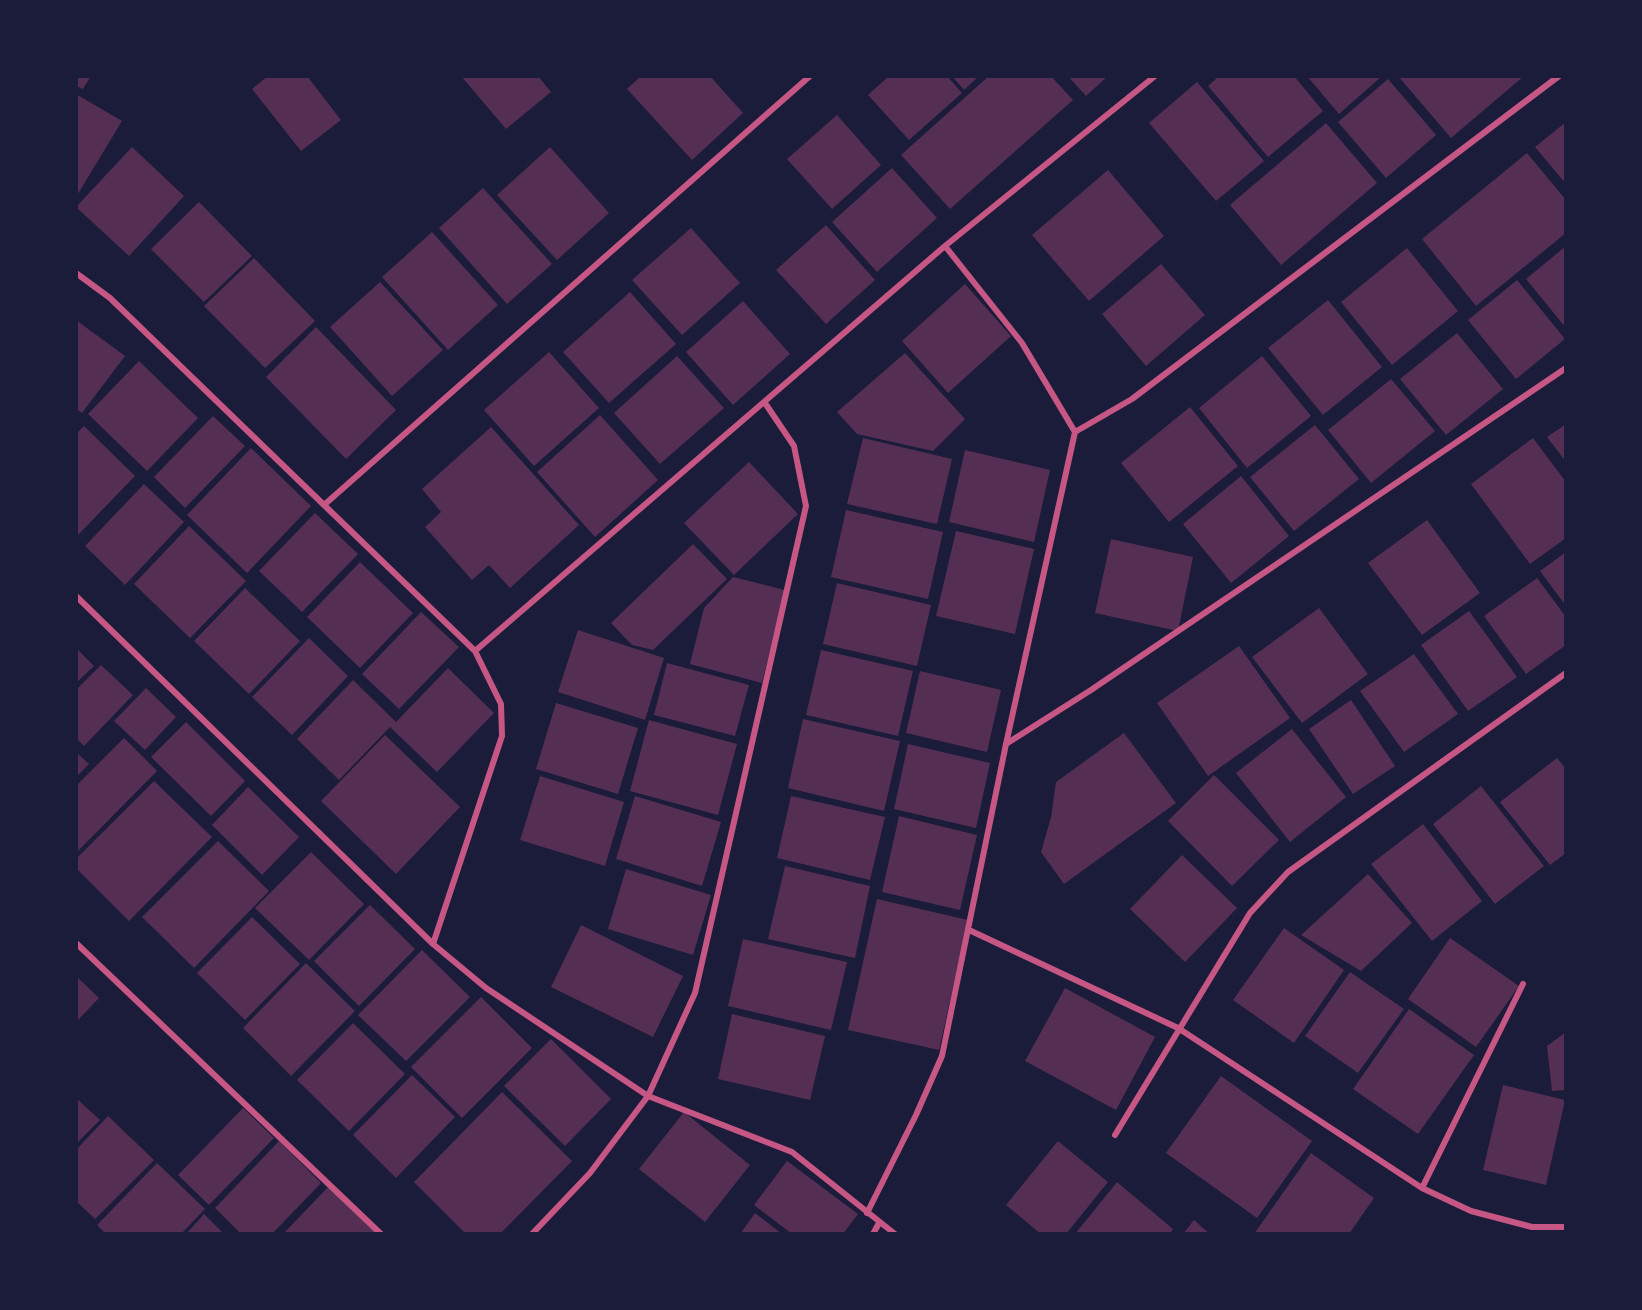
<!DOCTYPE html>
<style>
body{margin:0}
#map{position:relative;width:1642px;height:1310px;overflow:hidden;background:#1b1b3a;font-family:Arial,sans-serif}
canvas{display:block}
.frame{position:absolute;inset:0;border:78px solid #1b1b3a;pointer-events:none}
</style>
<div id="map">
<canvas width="1642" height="1310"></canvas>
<div class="frame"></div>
</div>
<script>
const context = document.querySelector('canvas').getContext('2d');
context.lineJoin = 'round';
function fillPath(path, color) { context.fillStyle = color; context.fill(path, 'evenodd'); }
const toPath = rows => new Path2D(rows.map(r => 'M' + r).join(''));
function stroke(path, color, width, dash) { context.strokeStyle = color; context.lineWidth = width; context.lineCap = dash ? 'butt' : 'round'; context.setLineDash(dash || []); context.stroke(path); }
fillPath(toPath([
 [76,76,91,76,83,89,76,86],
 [268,76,307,76,341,120,301,151,252,89],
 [461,76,538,76,551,92,506,129],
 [641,76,710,76,743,113,692,160,627,89],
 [889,76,947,76,962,93,909,140,868,95],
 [952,76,979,76,964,90],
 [989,76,1051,76,1073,100,950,209,901,155],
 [1068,76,1108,76,1086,96],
 [1219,76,1294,76,1323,111,1268,157,1208,86],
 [1307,76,1382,76,1339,114],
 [1398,76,1524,76,1451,138],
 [1388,79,1436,135,1386,178,1338,122],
 [1197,82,1264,161,1216,201,1149,123],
 [76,94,122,121,76,197],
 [837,115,881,165,832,209,787,159],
 [1566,122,1566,184,1535,147],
 [1326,123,1377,183,1281,265,1230,205],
 [132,147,184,196,129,256,76,207],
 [550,147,609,213,557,260,497,195],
 [1527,153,1566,200,1566,233,1476,306,1422,239],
 [892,168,937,218,877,272,832,222],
 [1108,170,1164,236,1089,301,1032,235],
 [483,188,552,264,507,304,439,228],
 [199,202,252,256,204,302,151,249],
 [826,225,875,280,826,324,776,270],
 [691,228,740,283,682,335,632,280],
 [432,232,498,305,448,350,382,277],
 [1566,246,1566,328,1526,279],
 [1407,248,1458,311,1392,365,1341,302],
 [254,258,315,321,265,368,204,306],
 [1161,264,1205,315,1146,366,1102,314],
 [1517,280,1565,339,1516,379,1468,320],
 [380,282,443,350,392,396,330,327],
 [965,284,1011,336,948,393,902,341],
 [630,292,676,344,609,403,563,352],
 [1328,300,1382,367,1323,415,1268,348],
 [743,301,790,354,733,405,686,352],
 [76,320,125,356,82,413,76,409],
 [316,327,396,410,346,459,266,377],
 [1457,333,1503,389,1446,435,1400,379],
 [549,352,599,408,534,466,484,410],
 [905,353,965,419,933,451,857,434,837,412],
 [677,356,724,408,660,464,614,413],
 [1262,356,1311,416,1247,468,1199,408],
 [139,361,198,418,147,471,88,414],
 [1391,379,1435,431,1371,483,1328,430],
 [1190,407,1238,466,1169,522,1121,463],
 [600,415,658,480,595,537,537,472],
 [213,416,245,446,185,508,154,477],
 [1566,424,1566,462,1547,437],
 [1315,425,1359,479,1294,531,1250,477],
 [84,426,135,476,76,537,76,434],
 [491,427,579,525,510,588,489,565,472,580,425,527,441,512,422,489],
 [863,438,952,459,937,524,847,504],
 [1533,438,1566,482,1566,538,1530,564,1471,484],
 [251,448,311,506,247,573,187,515],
 [965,450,1050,470,1034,542,949,522],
 [749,462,798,514,734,575,684,523],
 [1241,476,1289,536,1231,583,1183,524],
 [144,484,184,522,125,585,85,546],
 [846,510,943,532,928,599,831,577],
 [315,513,358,554,302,612,259,571],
 [1427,520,1480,593,1422,635,1368,563],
 [189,526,246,581,190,638,134,584],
 [956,531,1034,549,1015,634,936,616],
 [1111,539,1193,557,1178,631,1095,613],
 [693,544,727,579,653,650,632,645,611,623],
 [1566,552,1566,606,1540,571],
 [360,562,413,613,360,668,307,617],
 [733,577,785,590,762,683,690,664,704,608],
 [1537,578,1566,617,1566,645,1526,674,1484,616],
 [837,583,931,605,917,666,823,644],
 [245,588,300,641,249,694,194,641],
 [1319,608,1368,674,1302,723,1252,657],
 [1469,611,1517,677,1468,711,1421,645],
 [421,612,459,647,399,709,362,674],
 [578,630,664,658,645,720,558,692],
 [309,638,348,676,292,735,252,697],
 [1239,646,1290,718,1208,776,1157,703],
 [76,648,94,666,76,683],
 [821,650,913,671,898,736,806,715],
 [1414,654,1458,714,1404,752,1360,691],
 [667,663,749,685,735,736,654,715],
 [101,665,133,695,84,746,76,738,76,690],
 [448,668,494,713,437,772,390,727,339,780,297,739,353,680,396,722],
 [920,671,1001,690,987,752,906,733],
 [146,688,176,717,145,750,114,721],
 [1351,700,1395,766,1353,794,1309,729],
 [556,703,638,728,618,794,536,769],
 [803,719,900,741,884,811,788,788],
 [649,720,737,744,718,815,630,791],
 [186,722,245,781,211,816,151,757],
 [1292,729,1346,797,1290,842,1236,773],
 [1124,733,1176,803,1064,884,1041,852,1051,817,1056,782],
 [385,735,460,807,396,874,321,801],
 [124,738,157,771,76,853,76,786],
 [908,744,990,763,976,828,894,809],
 [76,752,89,764,76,777],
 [1557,758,1566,769,1566,853,1550,865,1500,802],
 [1214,775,1279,840,1232,886,1168,821],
 [540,776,624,802,605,866,520,840],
 [154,781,212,837,129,921,76,868,76,859],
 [1481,786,1544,866,1495,904,1433,824],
 [248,787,299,837,262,875,212,825],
 [635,796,721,822,702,886,616,859],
 [791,796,885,817,870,880,777,858],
 [899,816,977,835,960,910,882,892],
 [1423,824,1482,901,1432,941,1371,864],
 [218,841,269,891,194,968,142,917],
 [311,852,364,904,309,960,255,908],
 [1182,855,1237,908,1185,962,1130,909],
 [785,866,870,886,855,958,768,939],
 [626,869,711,895,693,955,608,929],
 [1368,874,1412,923,1361,971,1301,935],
 [877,899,968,920,939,1050,848,1030],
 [370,905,415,949,359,1006,314,961],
 [252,917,300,964,245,1020,197,973],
 [581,925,683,976,653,1037,551,987],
 [1284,928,1344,970,1294,1043,1233,1000],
 [1450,938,1519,986,1476,1047,1408,999],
 [743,939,847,962,831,1030,728,1006],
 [422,950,470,997,406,1061,358,1015],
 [306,963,355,1011,291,1076,243,1028],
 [1350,972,1404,1009,1358,1073,1305,1036],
 [76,976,99,998,76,1022],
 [1065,988,1155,1037,1116,1110,1025,1061],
 [481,997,532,1048,462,1118,411,1067],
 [1409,1009,1474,1055,1418,1134,1353,1089],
 [732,1014,825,1036,810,1100,718,1079],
 [353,1023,405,1074,349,1131,297,1080],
 [1566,1032,1566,1090,1552,1091,1547,1046],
 [551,1039,611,1099,565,1146,504,1086],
 [412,1075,455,1117,396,1178,353,1135],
 [1221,1076,1312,1141,1257,1218,1166,1153],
 [1503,1085,1565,1100,1546,1185,1483,1170],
 [502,1092,572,1161,500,1234,466,1234,414,1182],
 [76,1098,100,1120,76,1144],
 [243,1108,274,1138,209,1205,178,1175],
 [684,1112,750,1165,705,1222,639,1169],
 [108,1116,154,1160,95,1219,76,1201,76,1150],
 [279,1141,321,1183,272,1234,241,1234,215,1208],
 [1058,1141,1108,1182,1066,1234,1041,1234,1006,1205],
 [1311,1153,1374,1198,1349,1234,1254,1234],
 [787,1161,858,1214,843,1234,792,1234,754,1205],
 [157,1163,205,1209,181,1234,106,1234,97,1225],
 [1117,1182,1173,1229,1170,1234,1075,1234],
 [330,1185,379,1234,283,1234],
 [755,1213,782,1234,740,1234],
 [204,1214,224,1234,186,1234],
 [1194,1220,1210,1234,1183,1234]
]), '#542f53');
stroke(toPath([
 [76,273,110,298,475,651,501,704,502,736,433,944],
 [1075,432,1132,399,1559,76],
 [324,505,810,76],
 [76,596,433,944,486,988,648,1096,792,1152,895,1234],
 [475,651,945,246,1155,76],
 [1006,744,1091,690,1566,368],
 [969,930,1178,1028,1422,1188,1471,1211,1532,1227,1566,1227],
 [76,943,381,1234],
 [1115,1135,1250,913,1288,872,1566,673],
 [1422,1188,1523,984],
 [867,1213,916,1115,942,1056,1006,744,1075,432,1022,343,945,246],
 [532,1234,590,1173,648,1096,695,993,806,506,794,446,765,403],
 [873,1234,879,1223]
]), '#c65784', 6);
</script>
